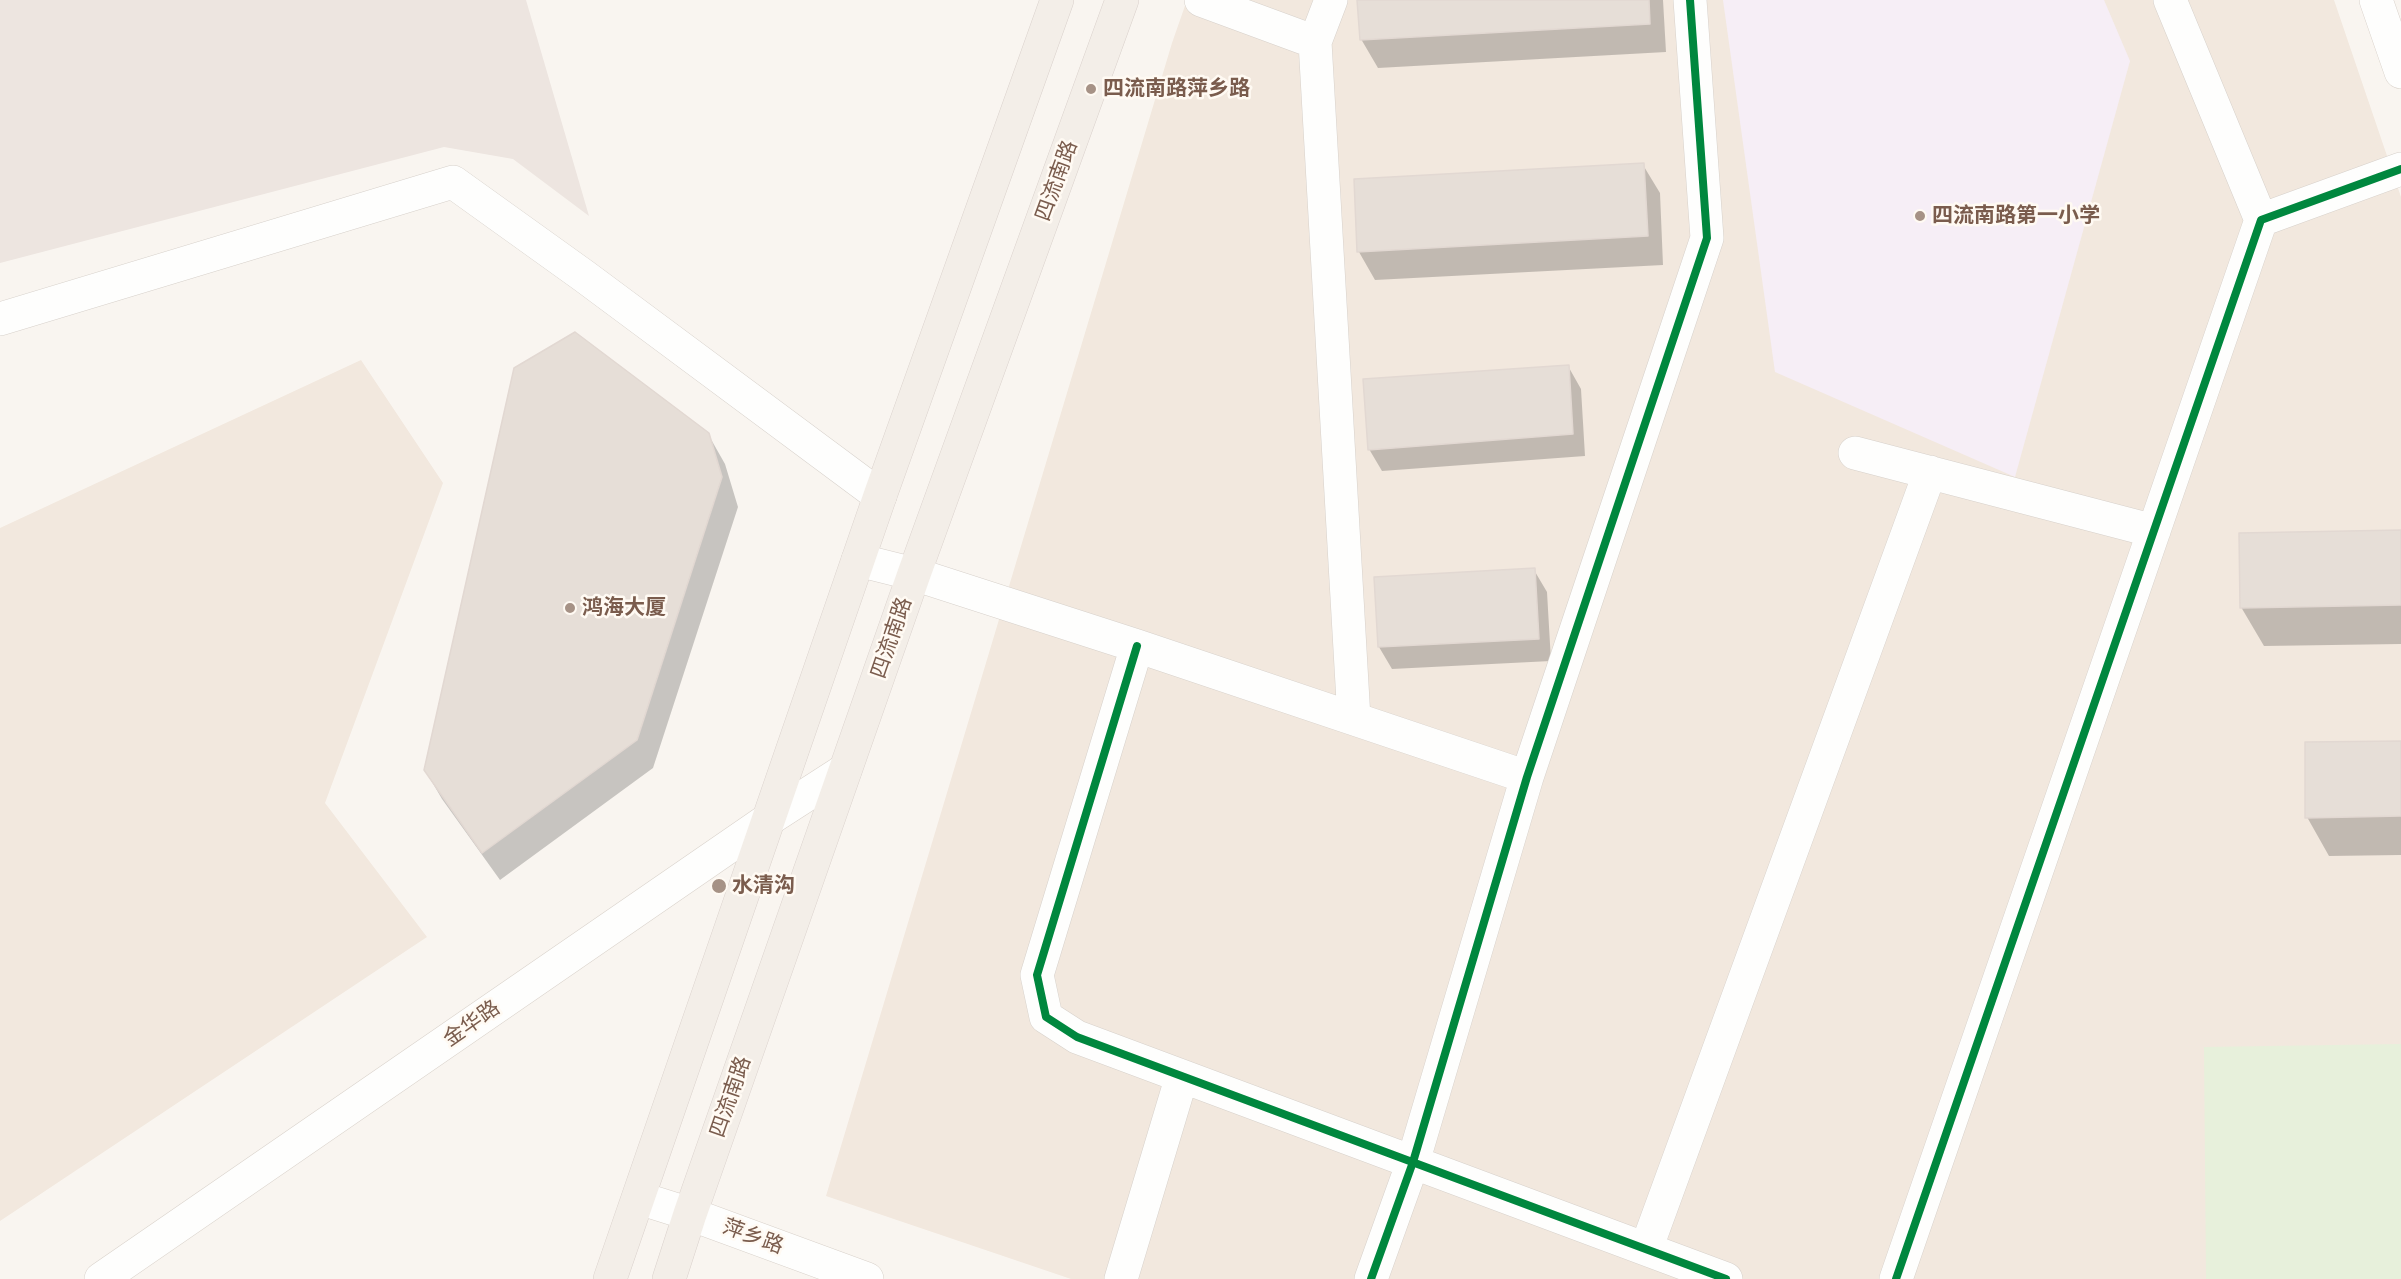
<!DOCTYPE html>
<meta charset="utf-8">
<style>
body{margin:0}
canvas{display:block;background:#f9f5f0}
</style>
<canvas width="2401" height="1279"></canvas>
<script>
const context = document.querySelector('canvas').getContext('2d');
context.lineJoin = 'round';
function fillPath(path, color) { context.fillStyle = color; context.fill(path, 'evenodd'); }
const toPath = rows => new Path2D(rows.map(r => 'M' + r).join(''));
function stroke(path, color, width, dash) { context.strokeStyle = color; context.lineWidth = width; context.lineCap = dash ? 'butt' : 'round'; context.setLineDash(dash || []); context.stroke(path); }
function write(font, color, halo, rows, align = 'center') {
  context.font = font + ' Karla,"Noto Sans SC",sans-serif'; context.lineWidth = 5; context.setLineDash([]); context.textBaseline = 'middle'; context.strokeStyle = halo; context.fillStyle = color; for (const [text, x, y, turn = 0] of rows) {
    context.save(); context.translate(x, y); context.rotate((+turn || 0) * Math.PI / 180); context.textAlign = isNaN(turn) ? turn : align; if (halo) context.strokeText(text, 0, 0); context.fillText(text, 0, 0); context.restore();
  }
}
fillPath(toPath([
 [1187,0,2334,0,2401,197,2401,1279,1071,1279,826,1196,1172,43],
 [361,360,443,483,325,803,427,937,0,1221,0,528]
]), '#f2e8de');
fillPath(toPath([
 [0,0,526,0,589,216,513,159,444,147,0,263]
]), '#ede5e0');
fillPath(toPath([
 [1723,0,2104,0,2130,61,2015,477,1775,372]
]), '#f6eef6');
fillPath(toPath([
 [2401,1044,2401,1279,2206,1279,2204,1047]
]), '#e7f0db');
fillPath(toPath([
 [1359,0,1663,0,1666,52,1378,68,1361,39],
 [1643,165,1660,193,1663,265,1375,280,1359,252],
 [1568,366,1581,389,1585,456,1382,471,1369,449],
 [708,434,725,464,738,507,653,768,500,880,442,799,425,770],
 [2401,532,2401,644,2264,646,2241,607],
 [1534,570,1547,592,1551,661,1392,669,1379,647],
 [2401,742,2401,855,2329,856,2307,817]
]), '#0003');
const building = toPath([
 [1357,0,1649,0,1650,24,1360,40,1357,0],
 [1644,163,1648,236,1357,252,1354,179,1644,163],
 [575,332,709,433,722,477,637,740,482,853,424,770,514,368,575,332],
 [1569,365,1573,434,1368,450,1363,379,1569,365],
 [2401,530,2401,605,2240,608,2239,533,2401,530],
 [1535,568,1539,639,1378,647,1374,577,1535,568],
 [2401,741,2401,816,2305,818,2305,742,2401,741]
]);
fillPath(building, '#e6ded7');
stroke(building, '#e2d8d2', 1.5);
const street = toPath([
 [1201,0,1315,42],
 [1331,0,1315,42,1354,719],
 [2170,0,2261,220],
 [0,319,453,182,584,276,880,496],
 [1855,453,2154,531],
 [858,560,914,574,1137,646,1527,777],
 [1137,646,1037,975,1046,1017,1077,1037,1726,1279],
 [1646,1249,1930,472],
 [1121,1279,1182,1076],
 [1371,1279,1413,1162,1527,777,1707,238,1690,0],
 [1896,1279,2261,220,2401,169]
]);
const secondary = toPath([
 [2376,0,2401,72],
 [639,1198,690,1214,867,1279],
 [101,1279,766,821,845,770]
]);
const primary = toPath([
 [610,1279,880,496,1057,0],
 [669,1279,690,1214,914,574,1122,0]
]);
stroke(street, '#d7d1cb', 34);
stroke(secondary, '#d9d2cb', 34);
stroke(primary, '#dad1cc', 34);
stroke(street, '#fefefd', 33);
stroke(secondary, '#fefefd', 33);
stroke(primary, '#f3eee8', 33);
stroke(toPath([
 [1137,646,1037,975,1046,1017,1077,1037,1726,1279],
 [1371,1279,1413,1162,1527,777,1707,238,1690,0],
 [1896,1279,2261,220,2401,169]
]), '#00873e', 8);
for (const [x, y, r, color] of [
 [1091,89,6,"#a69286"],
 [1920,216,6,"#a69286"],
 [570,608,6,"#a69286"],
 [719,886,8,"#a69286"]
]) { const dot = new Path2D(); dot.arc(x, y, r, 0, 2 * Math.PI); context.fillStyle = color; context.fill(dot); stroke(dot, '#fffaf3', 2); }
write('bold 21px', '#7a5c4d', '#fffaf3', [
 ["四流南路萍乡路",1103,89],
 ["四流南路第一小学",1932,216],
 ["鸿海大厦",582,608],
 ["水清沟",732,886]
], 'left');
write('21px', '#7a5c4d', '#fffaf3', [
 ["四流南路",1057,181,-70],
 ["四流南路",892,638,-71],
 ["金华路",472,1024,-35],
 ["四流南路",731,1097,-71],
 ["萍乡路",753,1237,20]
]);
</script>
